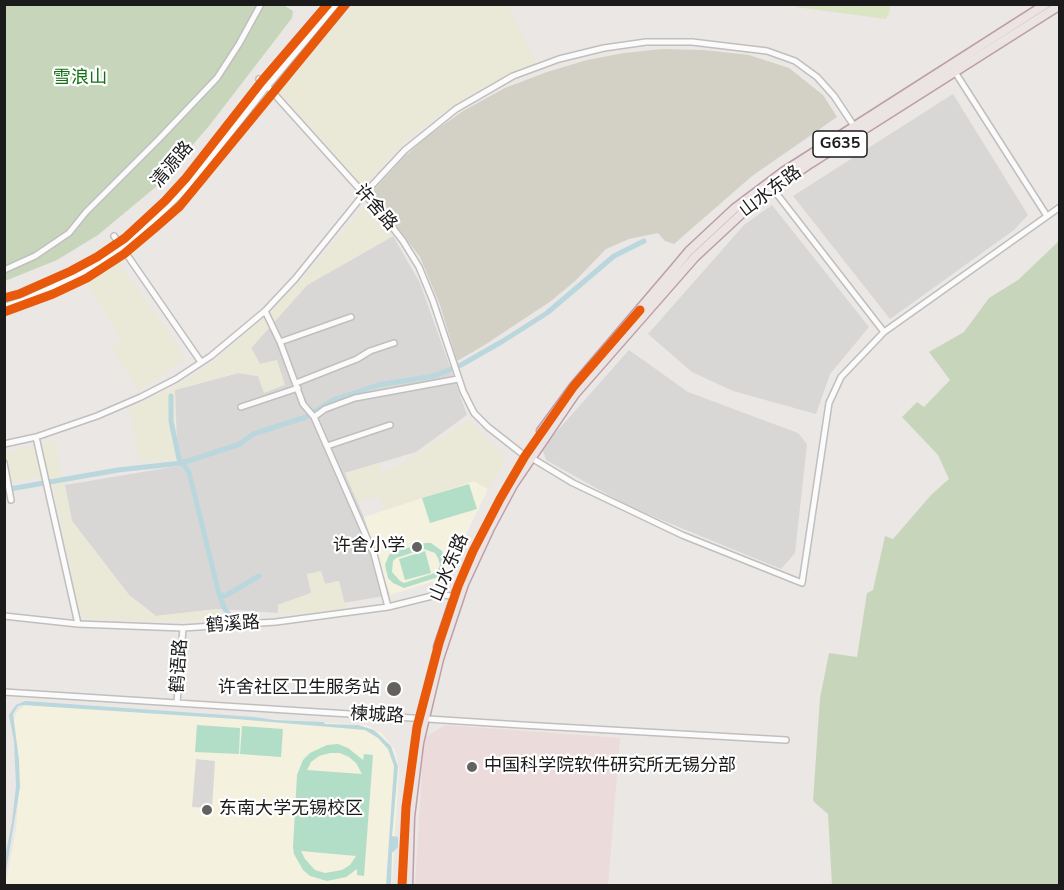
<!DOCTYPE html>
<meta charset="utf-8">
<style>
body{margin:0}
#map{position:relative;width:1064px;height:890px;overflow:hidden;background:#eae7e4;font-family:"Nunito Sans",sans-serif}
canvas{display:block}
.frame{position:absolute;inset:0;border:6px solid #1b1b1b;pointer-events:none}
</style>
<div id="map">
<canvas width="1064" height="890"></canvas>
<div class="frame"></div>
</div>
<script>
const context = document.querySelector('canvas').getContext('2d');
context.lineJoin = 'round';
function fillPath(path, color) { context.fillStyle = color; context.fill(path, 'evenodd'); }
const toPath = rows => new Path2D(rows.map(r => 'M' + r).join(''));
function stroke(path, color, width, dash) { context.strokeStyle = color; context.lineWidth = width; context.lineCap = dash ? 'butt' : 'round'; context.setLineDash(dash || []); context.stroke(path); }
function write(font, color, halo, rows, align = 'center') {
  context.font = font + ' "Nunito Sans","Noto Sans SC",sans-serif'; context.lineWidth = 4.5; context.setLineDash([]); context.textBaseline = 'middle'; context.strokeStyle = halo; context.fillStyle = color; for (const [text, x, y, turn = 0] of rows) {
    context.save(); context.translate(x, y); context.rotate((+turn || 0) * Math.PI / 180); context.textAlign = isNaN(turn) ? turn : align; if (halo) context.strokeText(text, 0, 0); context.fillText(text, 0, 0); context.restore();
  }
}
fillPath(toPath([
 [953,94,1028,215,1014,230,890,319,793,196],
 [772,205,869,327,830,374,816,414,733,391,692,372,648,334,744,225],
 [393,236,420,283,467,415,416,452,345,473,364,517,390,595,343,603,339,581,325,584,320,571,311,593,278,605,278,613,218,609,156,616,129,595,72,521,65,485,178,466,175,390,238,373,258,376,260,364,251,348,307,285],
 [629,350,688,392,798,433,807,444,795,553,781,569,630,507,546,460,542,448]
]), '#d9d7d6');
fillPath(toPath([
 [445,725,620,738,608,885,415,886,424,738]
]), '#ecdbdb');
fillPath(toPath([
 [474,481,488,489,445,578,390,595,364,517],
 [25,705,367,725,382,733,395,750,399,770,392,885,5,886,16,830,19,790,13,725,16,713]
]), '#f4f1de');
fillPath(toPath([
 [662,49,704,50,749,55,789,68,823,95,837,117,752,176,674,244,665,241,658,233,629,239,606,249,575,281,551,301,483,346,457,361,440,305,420,257,371,193,404,157,429,135,463,111,505,88,547,72,587,60,624,53]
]), '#d3d0c6');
fillPath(toPath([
 [354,5,508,5,536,62,480,89,439,115,405,141,363,186,279,92],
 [365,206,393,236,307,285,251,348,260,364,277,360,285,385,264,393,258,376,238,373,175,390,175,460,140,462,129,409,183,382,219,357,258,323,304,277],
 [118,262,179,347,184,359,162,376,138,390,112,348,122,341,86,281],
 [469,420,484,437,505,456,504,463,488,489,474,481,385,510,380,496,358,502,345,473,379,463,383,472,395,468],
 [55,441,72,521,129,595,156,616,218,609,228,620,142,622,86,619,79,610,51,475,5,483,4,453],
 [321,571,325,584,339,581,346,608,306,614,278,613,278,605,311,593,307,574]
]), '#eae9d8');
fillPath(toPath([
 [797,4,890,4,890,5,889,13,886,19,796,7]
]), '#dae5c4');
fillPath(toPath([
 [282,4,293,11,292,18,209,126,157,186,98,235,57,260,5,281,4,5],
 [1059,241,1059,885,832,885,828,814,813,801,820,698,829,653,857,657,867,593,873,590,885,536,893,539,932,494,949,479,938,455,902,417,917,402,924,407,950,380,929,352,964,332,989,298,1018,280]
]), '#c7d6bb');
fillPath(toPath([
 [469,484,477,509,430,523,422,498],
 [425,543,431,543,442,551,446,564,441,575,435,578,404,588,393,583,388,578,385,565,389,555,393,552],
 [424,549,435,553,438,558,440,565,437,571,432,574,404,583,400,581,392,572,393,561,396,558],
 [425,551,431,573,405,580,399,559],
 [197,725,240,728,239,754,195,752],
 [242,726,283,729,281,757,240,754],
 [338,744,348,748,363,760,364,754,373,755,364,876,357,875,357,869,346,877,327,881,310,876,303,870,294,854,293,847,297,775,303,760,310,753,327,745],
 [330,753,340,753,349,757,356,763,362,774,307,770,311,762,319,756],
 [301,851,356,856,350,865,342,870,325,873,315,870,305,859]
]), '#b2dec7');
fillPath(toPath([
 [196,759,215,761,212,808,192,807]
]), '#dad8d7');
fillPath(toPath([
 [25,701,254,717,275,720,324,722,325,724,358,725,374,730,391,746,398,767,392,836,398,837,398,847,392,853,391,885,386,885,394,766,388,749,378,738,365,730,236,719,23,705,18,706,13,714,19,760,20,787,5,877,5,857,12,822,16,786,14,741,9,715,16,705]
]), '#b9d7dc');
stroke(toPath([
 [171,396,171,421,179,459,189,472,219,594,225,596,259,576],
 [4,490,118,470,182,463,240,444,253,434,306,417,333,400,378,385,434,376,461,365,503,341,547,313,614,256,644,241],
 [219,594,225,609,234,622]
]), '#b9d7dc', 5);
const minor = toPath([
 [955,72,1047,216],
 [259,79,267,86,383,215,403,241,419,267,433,301,463,391,474,413,488,427,525,456,530,457,573,483,682,535,802,583,829,403,841,377,884,332,1060,207],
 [773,189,884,332],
 [114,236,201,362],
 [4,270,35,256,69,233,86,212,158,140,217,78,239,44,261,4],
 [265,311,280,342,303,404,314,417,374,554,388,607],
 [280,342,351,317],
 [296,383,357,359,370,351,394,343],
 [241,407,298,388],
 [314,417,325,409,355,398,458,379],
 [36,437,78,624],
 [4,444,36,437,97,416,141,397,176,379,211,356,265,311,295,279,363,195,405,150,456,109,513,76,559,59,604,48,646,42,692,42,767,51,795,61,817,77,834,96,856,129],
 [327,446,390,425],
 [4,463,11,500],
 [4,616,78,624,183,628,276,622,388,607,440,594,455,597],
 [4,692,522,725,786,740],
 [177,703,183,628]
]);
const tertiary = toPath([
 [4,298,19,294,71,271,97,257,125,238,165,201,186,178,262,81,328,4],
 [4,307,25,300,71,279,123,247,141,233,189,185,267,86,336,4]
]);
const trunk = toPath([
 [541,431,574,386,673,270,689,251,734,209,783,172,1046,4],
 [438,647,457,591],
 [408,886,410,817,419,743,439,659,464,584,490,528,513,485,575,394,695,257,753,203,811,163,1060,5]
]);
stroke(minor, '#c1bfbe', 8);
stroke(tertiary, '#c1bfbe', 9);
stroke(trunk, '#bd9da9', 11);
stroke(minor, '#fcfbfb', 5);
stroke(tertiary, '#fcfbfb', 6);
stroke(trunk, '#ece4e2', 8);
stroke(toPath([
 [4,298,19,294,71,271,97,257,125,238,165,201,186,178,262,81,328,4],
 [4,312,53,294,87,278,124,254,156,227,180,206,346,4],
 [402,886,406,807,417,727,439,643,458,586,473,551,500,499,525,456,574,386,640,310]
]), '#e8590c', 9);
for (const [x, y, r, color] of [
 [417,547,6,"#636261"],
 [394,689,8,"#636261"],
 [472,767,6,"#636261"],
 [207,810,6,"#636261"]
]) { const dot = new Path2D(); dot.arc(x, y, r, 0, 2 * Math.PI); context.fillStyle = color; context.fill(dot); stroke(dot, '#fff', 2); }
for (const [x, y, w] of [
 [840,144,54]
]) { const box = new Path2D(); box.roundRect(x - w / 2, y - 13, w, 26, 4.5); context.fillStyle = '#fff'; context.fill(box); stroke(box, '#1b1b1b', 1.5); }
write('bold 16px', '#1b1b1b', null, [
 ["G635",840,144]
]);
write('18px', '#127112', '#fff', [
 ["雪浪山",80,79]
]);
write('18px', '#1b1b1b', '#fff', [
 ["清源路",173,165,-50],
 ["山水东路",771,192,-37],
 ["许舍路",375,208,49],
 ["山水东路",450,568,-67],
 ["鹤溪路",233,625,-4],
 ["鹤语路",180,666,-86],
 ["楝城路",377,716,3]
]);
write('18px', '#1b1b1b', '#fff', [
 ["许舍小学",405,547],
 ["许舍社区卫生服务站",380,689],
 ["中国科学院软件研究所无锡分部",484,767,"left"],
 ["东南大学无锡校区",219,810,"left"]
], 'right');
</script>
